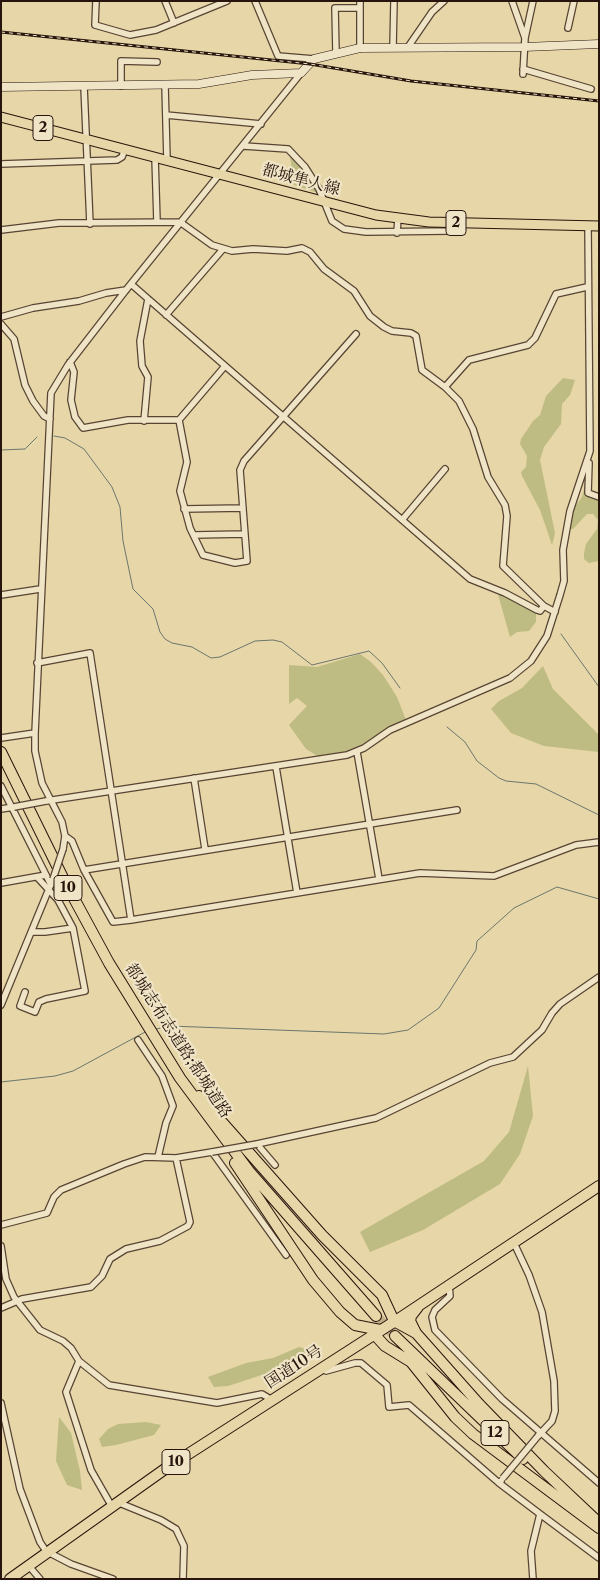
<!DOCTYPE html>
<meta charset="utf-8">
<style>
body{margin:0}
#map{position:relative;width:600px;height:1580px;overflow:hidden;background:#e7d6a7;font-family:"Libre Caslon Text",serif}
canvas{display:block}
.frame{position:absolute;inset:0;border:2px solid #27140c;pointer-events:none}
</style>
<div id="map">
<canvas width="600" height="1580"></canvas>
<div class="frame"></div>
</div>
<script>
const context = document.querySelector('canvas').getContext('2d');
context.lineJoin = 'round';
function fillPath(path, color) { context.fillStyle = color; context.fill(path, 'evenodd'); }
const toPath = rows => new Path2D(rows.map(r => 'M' + r).join(''));
function stroke(path, color, width, dash) { context.strokeStyle = color; context.lineWidth = width; context.lineCap = dash ? 'butt' : 'round'; context.setLineDash(dash || []); context.stroke(path); }
function write(font, color, halo, rows, align = 'center') {
  context.font = font + ' "Libre Caslon Text","Noto Serif JP",serif'; context.lineWidth = 4.5; context.setLineDash([]); context.textBaseline = 'middle'; context.strokeStyle = halo; context.fillStyle = color; for (const [text, x, y, turn = 0] of rows) {
    context.save(); context.translate(x, y); context.rotate((+turn || 0) * Math.PI / 180); context.textAlign = isNaN(turn) ? turn : align; if (halo) context.strokeText(text, 0, 0); context.fillText(text, 0, 0); context.restore();
  }
}
fillPath(toPath([
 [290,156,314,184,318,193,294,185],
 [563,378,575,380,570,395,562,404,561,424,544,447,540,460,555,533,552,545,540,510,522,476,521,472,526,467,527,456,520,444,521,439,533,421,540,415,546,396],
 [588,474,586,490,599,499,599,561,589,563,584,559,584,553,586,544,597,529,598,520,593,514,587,514,573,529,571,529,570,523,573,509,582,497],
 [497,591,536,612,536,622,529,631,517,632,510,637],
 [360,654,371,662,383,675,397,697,406,720,358,749,319,757,306,749,289,725,307,706,297,698,289,704,289,665,317,667],
 [543,666,553,689,599,735,599,752,544,746,511,733,491,709,499,701,522,688],
 [528,1066,533,1116,520,1154,500,1184,423,1230,370,1252,360,1232,484,1161,509,1132],
 [299,1347,311,1350,289,1366,228,1386,214,1387,208,1377,246,1363,273,1358],
 [59,1417,71,1433,80,1471,82,1490,67,1485,56,1461],
 [146,1422,161,1425,154,1435,116,1445,102,1447,99,1439,108,1429,118,1424]
]), '#bebc82');
stroke(toPath([
 [54,436,65,438,84,449,112,487,120,507,123,541,133,589,153,609,160,632,165,639,172,643,192,647,211,658,220,657,255,641,273,640,282,642,312,665,369,651,382,663,400,688],
 [1,450,25,449,37,437],
 [561,634,599,687],
 [447,727,465,742,477,761,499,778,506,781,536,784,599,815],
 [156,1029,170,1026,384,1034,408,1030,439,1008,476,950,477,941,514,908,557,887,599,899],
 [1,1082,55,1076,73,1071,147,1031]
]), '#6b766d', 1);
stroke(toPath([
 [376,1316,395,1336]
]), '#c1af88', 10, [10, 5]);
const street = toPath([
 [96,1,95,25,130,35,156,30,227,1],
 [165,1,174,23],
 [255,1,278,56,314,59],
 [512,1,525,38],
 [568,28,574,1],
 [393,47,394,1],
 [408,47,432,12,444,1],
 [360,48,360,1],
 [336,53,335,8,360,8],
 [523,69,591,89],
 [523,74,525,38,533,1],
 [165,85,167,160],
 [121,86,121,61,157,62],
 [84,87,90,224],
 [166,115,261,124],
 [244,146,288,149,305,167,319,189,332,221,344,229,366,232,449,231,453,223],
 [155,157,157,222],
 [1,164,117,160,122,157,125,149],
 [1,230,59,223,180,222,212,245,232,251,253,249,287,251,302,248,310,252,324,269,354,291,370,316,384,327,392,331,411,333,416,336,422,370,445,387,459,401,473,429,488,477,505,505,507,516,503,566,544,606,555,612],
 [397,233,398,218],
 [131,284,470,579,505,593,537,610,540,611,544,606],
 [166,315,223,249],
 [1,317,33,308,79,301,106,293,126,290],
 [1,324,14,339,25,385,33,401,44,416,50,419],
 [70,362,74,372,71,400,75,417,83,428,128,420,179,420],
 [225,366,179,420,187,462,180,491,190,528,203,555,235,563,247,561,240,470,244,461,356,334],
 [445,387,469,360,528,345,535,338,556,294,587,287],
 [144,421,148,377,142,366,140,341,148,299],
 [589,463,588,493,599,497],
 [184,509,243,508],
 [402,520,445,469],
 [194,535,245,534],
 [1,595,40,589],
 [37,663,90,653,131,920,420,873,494,876,576,845,599,842],
 [1,738,35,733],
 [357,752,379,879],
 [276,767,297,893],
 [194,778,205,849],
 [1,786,46,875],
 [46,801,347,755,364,748,390,730,510,678,531,661,547,636,560,595,564,581,563,550,570,511,590,451,588,226],
 [1,809,14,807],
 [65,836,72,841,84,870,113,922,131,920],
 [63,849,65,836,62,822,42,783,35,751,35,733,51,393,68,365,126,290,301,73],
 [84,870,457,810],
 [1,883,46,875,51,885],
 [33,932,45,932,73,928],
 [25,992,20,1006,35,1012,39,1002,46,999,85,991,73,928,58,900,37,877],
 [1,1005,53,879],
 [138,1040,162,1076,173,1106,166,1123,158,1157],
 [275,1165,257,1144,376,1118,490,1063,513,1057,542,1030,552,1013,560,1004,599,977],
 [1,1225,47,1213,54,1197,61,1190,124,1164,145,1157,176,1158,212,1152,286,1255],
 [513,1241,529,1275,542,1312,554,1381,555,1411,552,1421,538,1436],
 [1,1246,6,1279,14,1297,40,1330,63,1341,71,1348,79,1361,66,1392,91,1470,111,1505],
 [449,1285,450,1296,435,1310,432,1317,435,1330,502,1399,599,1483],
 [1,1308,22,1299,91,1287,102,1276,110,1259,126,1249,160,1241,188,1226,190,1222,176,1158],
 [79,1361,109,1385,217,1403,262,1394,272,1400],
 [320,1368,326,1371,355,1363,361,1363,387,1385,389,1407,409,1405,499,1483],
 [1,1403,20,1489,40,1542,46,1551,71,1564,113,1579],
 [501,1481,499,1483,540,1514,531,1551,533,1579],
 [117,1502,161,1520,176,1529,184,1546,183,1579],
 [540,1514,599,1558],
 [28,1565,40,1579]
]);
const secondary = toPath([
 [1,87,199,84,252,75,301,73,314,59,360,48,524,47,599,44]
]);
const primary = toPath([
 [1,117,376,215,429,222,599,226]
]);
const highway = toPath([
 [1,752,64,880,109,963,180,1078,249,1171,376,1316],
 [199,1096,322,1235,382,1295,394,1321,416,1333],
 [235,1163,313,1280,340,1312,355,1325,380,1330],
 [418,1307,411,1316,410,1321,416,1333,479,1404,544,1471,597,1521],
 [374,1334,385,1346,411,1362,455,1417,473,1434,599,1528],
 [395,1336,523,1459],
 [10,1579,165,1469,400,1318,599,1186]
]);
stroke(street, '#574433', 8);
stroke(secondary, '#27140c', 9);
stroke(primary, '#27140c', 11);
stroke(highway, '#27140c', 12);
stroke(street, '#efe4c6', 5.5);
stroke(secondary, '#efe4c6', 8);
stroke(primary, '#e7d6a7', 9);
stroke(highway, '#e7d6a7', 10);
const rail = toPath([
 [1,32,310,64,411,81,599,101]
]);
stroke(rail, '#27140c', 3);
stroke(rail, '#efe4c6', 1, [4]);
const streetBridge = toPath([
 [14,807,46,801],
 [53,879,63,849],
 [212,1152,257,1144],
 [503,1478,538,1436]
]);
stroke(streetBridge, '#574433', 8, []);
stroke(streetBridge, '#efe4c6', 5.5);
for (const [x, y, w] of [
 [43,128,20],
 [456,223,20],
 [68,888,28],
 [495,1433,28],
 [176,1462,28]
]) { const box = new Path2D(); box.roundRect(x - w / 2, y - 12.5, w, 25, 4); context.fillStyle = '#efe4c6'; context.fill(box); stroke(box, '#27140c', 1); }
write('bold 15px', '#27140c', null, [
 ["2",43,128],
 ["2",456,223],
 ["10",68,888],
 ["12",495,1433],
 ["10",176,1462]
]);
write('16px', '#27140c', '#efe4c6', [
 ["都城隼人線",301,180,15],
 ["都城志布志道路;都城道路",178,1041,57],
 ["国道10号",294,1367,-33]
]);
</script>
